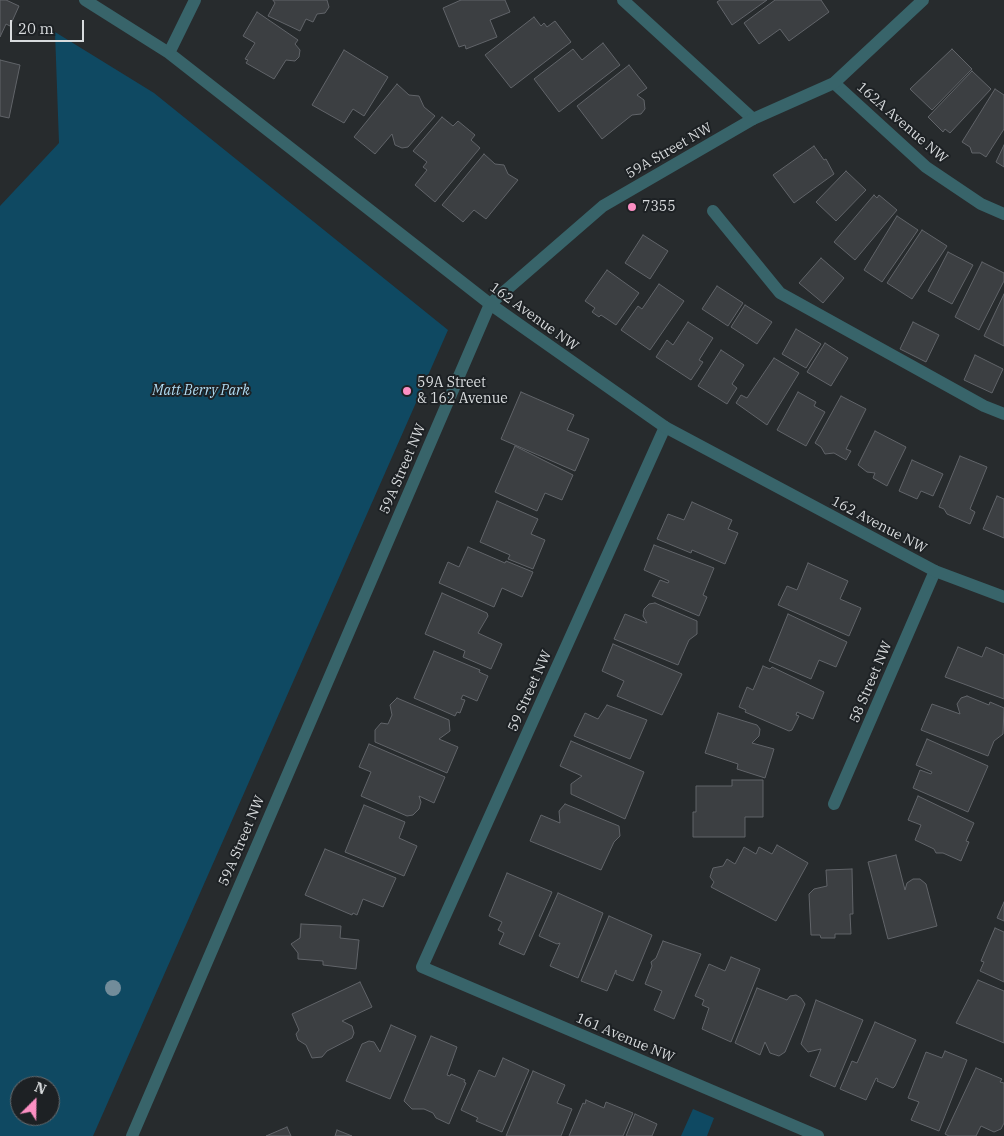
<!DOCTYPE html>
<style>
body{margin:0}
#map{position:relative;width:1004px;height:1136px;overflow:hidden;background:#272b2d;font-family:"IBM Plex Serif",serif}
canvas{display:block}
.north{position:absolute;left:10px;top:1076px;width:50px;height:50px;box-sizing:border-box;background:#1d2124;border:1px solid #686b6e;border-radius:50%;rotate:23deg;font-size:14px;font-weight:700;line-height:20px;text-align:center;color:#d8dbdd}
.north::after{content:'';display:block;margin:auto;width:18px;height:22px;background:#fc8fc3;clip-path:polygon(50% 0,100% 100%,50% 72%,0 100%)}
.scale{position:absolute;left:10px;top:20px;width:74px;height:22px;box-sizing:border-box;border:2px solid #d8dbdd;border-top:0;padding-left:6px;font-size:15px;line-height:18px;white-space:nowrap;color:#d8dbdd;-webkit-text-stroke:4px #1d2124;paint-order:stroke}
</style>
<div id="map">
<canvas width="1004" height="1136"></canvas>
<div class="north">N</div>
<div class="scale">20 m</div>
</div>
<script>
const context = document.querySelector('canvas').getContext('2d');
context.lineJoin = 'round';
function fillPath(path, color) { context.fillStyle = color; context.fill(path, 'evenodd'); }
const toPath = rows => new Path2D(rows.map(r => 'M' + r).join(''));
function stroke(path, color, width, dash) { context.strokeStyle = color; context.lineWidth = width; context.lineCap = dash ? 'butt' : 'round'; context.setLineDash(dash || []); context.stroke(path); }
function write(font, color, halo, rows, align = 'center') {
  context.font = font + ' "IBM Plex Serif",serif'; context.lineWidth = 4; context.setLineDash([]); context.textBaseline = 'middle'; context.strokeStyle = halo; context.fillStyle = color; for (const [text, x, y, turn = 0] of rows) {
    context.save(); context.translate(x, y); context.rotate((+turn || 0) * Math.PI / 180); context.textAlign = isNaN(turn) ? turn : align; if (halo) context.strokeText(text, 0, 0); context.fillText(text, 0, 0); context.restore();
  }
}
fillPath(toPath([
 [55,32,154,93,448,330,93,1136,0,1136,0,206,59,143],
 [20,1086,50,1086,50,1116,20,1116],
 [693,1109,714,1118,707,1136,681,1136]
]), '#0f4962');
const building = toPath([
 [0,0,6,0,19,6,10,26,6,24,0,37,0,0],
 [273,0,327,0,329,7,325,13,317,14,313,22,306,19,300,31,268,16,275,3,273,0],
 [461,0,505,0,510,12,490,20,497,37,466,49,465,45,459,47,443,8,461,0],
 [720,0,767,0,732,25,717,2,720,0],
 [775,0,821,0,829,12,789,41,780,29,759,44,744,23,775,0],
 [257,12,298,40,295,44,300,50,299,57,295,61,286,60,274,79,246,63,248,60,245,59,255,43,243,36,257,12],
 [534,17,541,26,544,23,547,27,555,21,571,42,511,88,485,55,534,17],
 [603,43,620,65,559,112,534,79,573,49,582,60,603,43],
 [952,49,972,69,932,110,910,89,952,49],
 [344,50,388,77,364,116,353,109,344,123,312,105,344,50],
 [0,60,20,65,9,118,0,116,0,60],
 [629,65,647,88,637,95,644,100,645,109,641,114,632,115,602,139,577,106,629,65],
 [972,71,991,89,950,133,945,129,943,132,928,117,972,71],
 [397,84,409,95,419,96,424,107,435,116,408,147,402,148,395,145,392,134,375,154,354,137,397,84],
 [995,89,1004,95,1004,129,986,157,980,153,972,153,970,147,962,142,995,89],
 [442,117,453,126,458,121,475,135,471,140,480,148,435,202,415,185,427,170,423,167,427,162,413,151,442,117],
 [1004,145,1004,167,996,162,1004,145],
 [814,146,824,160,826,159,834,174,794,203,773,175,814,146],
 [484,154,495,164,504,165,508,174,518,180,486,219,474,210,463,222,442,205,484,154],
 [846,171,866,190,836,221,816,202,846,171],
 [874,195,877,198,879,195,897,210,855,260,834,242,874,195],
 [897,216,918,230,882,282,864,270,897,216],
 [922,230,947,246,912,299,887,283,922,230],
 [643,235,668,251,650,279,625,263,643,235],
 [948,252,973,265,952,304,928,291,948,252],
 [821,258,844,278,823,303,799,283,821,258],
 [982,262,1004,273,1004,281,979,330,955,317,982,262],
 [607,270,639,293,616,325,601,315,599,317,592,312,595,308,585,301,607,270],
 [659,284,684,301,650,350,621,330,638,306,642,309,659,284],
 [717,286,743,303,728,326,702,309,717,286],
 [1004,294,1004,346,984,336,1004,294],
 [745,305,772,322,757,344,731,327,745,305],
 [688,322,713,338,699,360,703,362,691,380,656,357,667,340,673,345,688,322],
 [913,322,939,335,926,362,900,349,913,322],
 [796,329,821,344,806,368,782,354,796,329],
 [825,343,848,358,831,386,807,372,825,343],
 [721,350,744,365,732,384,737,388,727,404,698,386,721,350],
 [975,355,1003,369,992,393,964,380,975,355],
 [774,358,799,373,767,425,736,403,741,395,747,398,774,358],
 [521,392,574,415,567,430,589,439,575,471,501,439,521,392],
 [798,392,816,402,814,406,825,412,806,446,777,430,798,392],
 [841,396,866,409,846,449,851,451,846,460,834,453,825,454,821,447,815,443,841,396],
 [875,431,906,447,887,486,873,478,875,473,867,472,858,465,875,431],
 [515,446,573,475,562,500,545,493,537,511,495,492,515,446],
 [960,456,987,467,970,509,975,512,970,524,947,514,944,509,939,507,960,456],
 [912,460,943,474,933,496,921,491,917,499,899,491,912,460],
 [997,496,1004,499,1004,538,983,529,997,496],
 [497,501,538,519,531,534,545,540,533,569,508,559,510,555,480,542,497,501],
 [692,502,732,520,728,529,738,533,725,564,692,550,691,553,657,539,668,514,684,520,692,502],
 [654,545,714,568,703,595,707,597,699,616,652,596,660,580,668,583,669,581,644,570,654,545],
 [468,547,505,563,506,561,533,572,522,597,502,588,494,607,439,583,448,562,459,567,468,547],
 [808,563,848,581,840,599,861,608,849,636,778,605,787,586,797,590,808,563],
 [442,593,487,613,488,616,478,633,502,644,491,669,463,657,465,651,425,634,442,593],
 [655,603,697,621,697,634,689,640,678,665,614,639,625,614,647,623,643,616,644,609,649,604,655,603],
 [788,614,847,642,836,667,819,660,811,679,769,661,788,614],
 [613,644,682,674,662,715,617,696,624,681,602,671,613,644],
 [958,647,982,657,986,647,1004,655,1004,699,945,677,958,647],
 [434,651,480,670,479,672,488,676,477,701,463,695,461,699,465,700,460,713,457,712,455,716,414,698,434,651],
 [763,666,770,669,772,667,824,692,813,719,797,712,796,715,799,716,792,730,789,731,745,712,746,710,739,707,747,687,753,690,763,666],
 [967,696,989,705,990,702,1004,708,1003,734,994,741,988,756,921,730,932,704,960,714,957,704,961,698,967,696],
 [397,698,449,720,450,731,439,739,458,747,447,773,375,742,375,730,381,723,388,724,392,715,390,705,397,698],
 [607,705,647,720,630,759,574,736,585,713,598,719,607,705],
 [718,713,757,725,760,729,759,736,752,743,774,749,765,778,737,769,738,764,705,753,718,713],
 [927,739,988,766,968,812,913,788,920,770,931,774,932,772,916,765,927,739],
 [571,741,644,772,625,819,571,794,571,784,582,776,560,766,571,741],
 [369,744,445,777,434,803,419,796,421,802,419,809,413,815,407,816,361,796,371,772,359,767,369,744],
 [732,780,763,780,763,817,745,817,745,837,693,837,693,812,696,812,696,786,732,786,732,780],
 [918,796,974,823,966,841,969,842,961,861,943,853,936,853,934,849,915,840,921,825,908,820,918,796],
 [565,804,619,826,620,836,614,842,601,870,530,841,541,815,560,823,559,811,565,804],
 [364,805,405,822,399,838,417,846,404,876,345,852,364,805],
 [777,845,808,863,776,921,711,887,714,882,710,877,713,868,723,866,727,859,735,864,744,847,756,854,759,847,772,854,777,845],
 [325,849,396,878,383,907,363,899,357,915,353,913,352,915,305,895,325,849],
 [896,855,905,890,907,883,913,879,920,879,926,884,937,926,888,939,868,862,896,855],
 [852,869,853,914,850,914,851,934,835,934,835,938,821,938,820,935,811,935,809,894,814,889,827,886,826,870,852,869],
 [507,873,552,892,524,955,499,944,504,933,498,930,502,922,489,916,507,873],
 [558,893,603,913,578,978,550,966,560,943,557,944,539,936,558,893],
 [1004,902,1004,921,997,918,1004,902],
 [609,916,652,935,633,981,616,974,616,970,607,991,581,981,609,916],
 [301,924,341,926,340,938,359,940,356,969,323,965,323,961,298,959,298,953,291,944,300,938,301,924],
 [995,928,1004,932,1004,982,980,971,984,962,981,961,995,928],
 [663,941,701,954,674,1019,654,1010,662,991,645,984,652,966,651,962,656,958,663,941],
 [731,957,760,969,731,1042,702,1029,709,1008,702,1005,704,1000,695,996,709,964,725,971,731,957],
 [978,980,1004,991,1004,1043,956,1023,978,980],
 [360,982,372,1007,342,1021,352,1026,354,1033,352,1038,327,1051,322,1057,312,1058,306,1045,298,1040,296,1034,299,1030,292,1014,360,982],
 [757,988,787,1000,790,996,796,995,801,998,805,1004,785,1052,779,1056,770,1053,765,1042,760,1055,735,1043,757,988],
 [816,1000,863,1020,835,1087,810,1076,821,1049,808,1052,801,1044,816,1000],
 [875,1022,916,1040,895,1086,893,1088,877,1081,878,1079,876,1078,866,1100,840,1089,852,1061,857,1063,875,1022],
 [391,1025,416,1036,390,1099,346,1081,362,1044,369,1041,374,1042,380,1052,391,1025],
 [431,1036,457,1047,447,1075,450,1076,451,1074,465,1080,464,1082,466,1083,449,1124,436,1118,433,1113,424,1109,412,1109,404,1101,431,1036],
 [945,1051,967,1060,939,1131,911,1120,919,1102,908,1098,926,1052,942,1058,945,1051],
 [503,1058,529,1070,502,1132,476,1121,478,1118,461,1110,479,1070,495,1077,503,1058],
 [976,1068,1002,1079,1000,1082,1004,1083,1004,1123,1001,1129,994,1132,981,1126,976,1136,949,1136,945,1134,976,1068],
 [533,1071,565,1085,557,1103,572,1109,561,1136,506,1136,533,1071],
 [586,1100,604,1108,606,1102,633,1113,623,1136,569,1136,583,1103,585,1104,586,1100],
 [635,1114,657,1124,652,1136,626,1136,635,1114],
 [287,1127,291,1136,266,1136,287,1127],
 [337,1130,352,1136,335,1136,337,1130]
]);
fillPath(building, '#3c3f42');
stroke(building, '#616469', 1);
stroke(toPath([
 [713,211,780,293,984,406,1004,414]
]), '#38646a', 12);
stroke(toPath([
 [85,0,169,53,490,304],
 [623,0,753,119],
 [169,53,195,0],
 [834,83,926,167,981,204,1004,214],
 [665,427,422,967,818,1136],
 [834,804,935,571]
]), '#38646a', 12);
stroke(toPath([
 [490,304,665,427,935,571,1004,597],
 [132,1136,490,304,603,206,753,119,834,83,923,0]
]), '#38646a', 12);
context.fillStyle = '#728c9a';
for (const [x, y] of [
 [113,988]
]) { context.beginPath(); context.arc(x, y, 8, 0, 2 * Math.PI); context.fill(); }
for (const [x, y, r, color] of [
 [632,207,5,"#fc8fc3"],
 [407,391,5,"#fc8fc3"]
]) { const dot = new Path2D(); dot.arc(x, y, r, 0, 2 * Math.PI); context.fillStyle = color; context.fill(dot); stroke(dot, '#1d2124', 2); }
write('14px', '#d8dbdd', '#1d2124', [
 ["162A Avenue NW",902,123,41],
 ["59A Street NW",669,151,-30],
 ["162 Avenue NW",534,317,36],
 ["59A Street NW",403,469,-67],
 ["162 Avenue NW",879,525,28],
 ["58 Street NW",871,682,-67],
 ["59 Street NW",530,691,-66],
 ["59A Street NW",242,841,-67],
 ["161 Avenue NW",625,1038,23]
]);
write('14px', '#d8dbdd', '#1d2124', [
 ["7355",642,207],
 ["59A Street",417,383],
 ["& 162 Avenue",417,399]
], 'left');
write('italic 14px', '#b0dcf3', '#1d2124', [
 ["Matt Berry Park",201,391]
]);
</script>
